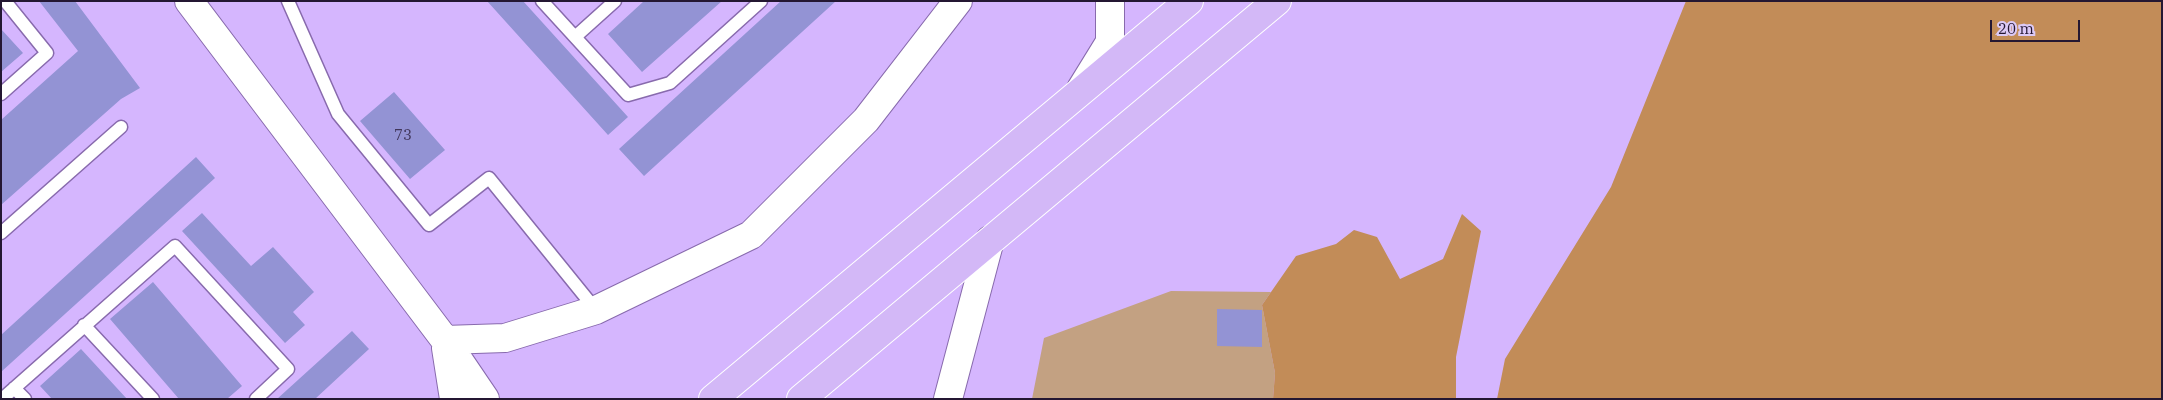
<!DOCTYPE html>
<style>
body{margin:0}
#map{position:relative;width:2163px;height:400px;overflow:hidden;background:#d5b6fe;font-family:"IBM Plex Serif",serif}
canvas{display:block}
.frame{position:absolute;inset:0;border:2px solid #241732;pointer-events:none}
.scale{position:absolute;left:1990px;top:20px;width:90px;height:22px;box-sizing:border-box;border:2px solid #241732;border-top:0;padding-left:6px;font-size:15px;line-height:18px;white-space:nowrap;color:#241732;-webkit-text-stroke:4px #dccaf6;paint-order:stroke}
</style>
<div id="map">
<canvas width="2163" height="400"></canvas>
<div class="frame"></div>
<div class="scale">20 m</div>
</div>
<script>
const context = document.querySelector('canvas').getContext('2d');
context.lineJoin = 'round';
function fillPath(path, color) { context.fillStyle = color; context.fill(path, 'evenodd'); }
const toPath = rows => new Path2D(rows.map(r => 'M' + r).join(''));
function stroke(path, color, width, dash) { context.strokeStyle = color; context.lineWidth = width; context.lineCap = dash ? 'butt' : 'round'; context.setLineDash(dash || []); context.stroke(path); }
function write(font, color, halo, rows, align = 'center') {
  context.font = font + ' "IBM Plex Serif",serif'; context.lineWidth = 4; context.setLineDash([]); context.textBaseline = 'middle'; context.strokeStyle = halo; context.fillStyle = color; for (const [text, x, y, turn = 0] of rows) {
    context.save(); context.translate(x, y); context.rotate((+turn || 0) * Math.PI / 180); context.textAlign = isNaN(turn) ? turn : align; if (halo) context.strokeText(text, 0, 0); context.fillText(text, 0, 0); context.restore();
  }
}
fillPath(toPath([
 [1171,291,1271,292,1262,305,1275,373,1273,399,1032,399,1044,338]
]), '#c3a182');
fillPath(toPath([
 [1686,1,2162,1,2162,399,1497,399,1505,359,1611,187],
 [1462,214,1481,231,1456,357,1456,399,1273,399,1275,373,1262,305,1296,256,1336,244,1354,230,1377,237,1400,279,1443,259]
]), '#c28c58');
fillPath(toPath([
 [39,1,75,1,140,88,121,99,1,205,1,120,78,51],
 [487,1,523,1,628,117,608,135],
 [644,1,722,1,642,72,608,34],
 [781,1,836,1,644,176,619,149],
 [1,29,23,53,1,72],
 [394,92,445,150,410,179,360,121],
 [196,157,215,178,1,372,1,335],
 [202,213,251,266,273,247,314,292,293,312,305,325,285,343,182,231],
 [153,282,242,386,227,399,179,399,110,319],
 [1217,309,1262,310,1262,347,1217,346],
 [352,331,369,349,315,399,277,399],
 [81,349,127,399,52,399,40,386]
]), '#9393d4');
const lane = toPath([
 [288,1,338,114,429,225,489,178,596,310],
 [542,1,628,95,670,83,761,1],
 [575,37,615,1],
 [1,94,47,53,5,1],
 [1,233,121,127],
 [84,325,153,399],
 [14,388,25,399],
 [2,399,175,246,288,369,256,399]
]);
const secondary = toPath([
 [189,1,445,340,485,399],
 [1081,89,1110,42,1110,1],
 [445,340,505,338,596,310,751,235,866,120,958,1],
 [446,348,454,399],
 [948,399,990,240]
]);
const highway = toPath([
 [713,399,1189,1],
 [801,399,1277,1]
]);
stroke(lane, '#886aad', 15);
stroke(secondary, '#886aad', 30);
stroke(highway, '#fff', 30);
stroke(lane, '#fff', 12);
stroke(secondary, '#fff', 28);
stroke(highway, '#d3b8f7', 28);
write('15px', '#40365a', null, [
 ["73",403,136]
]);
</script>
